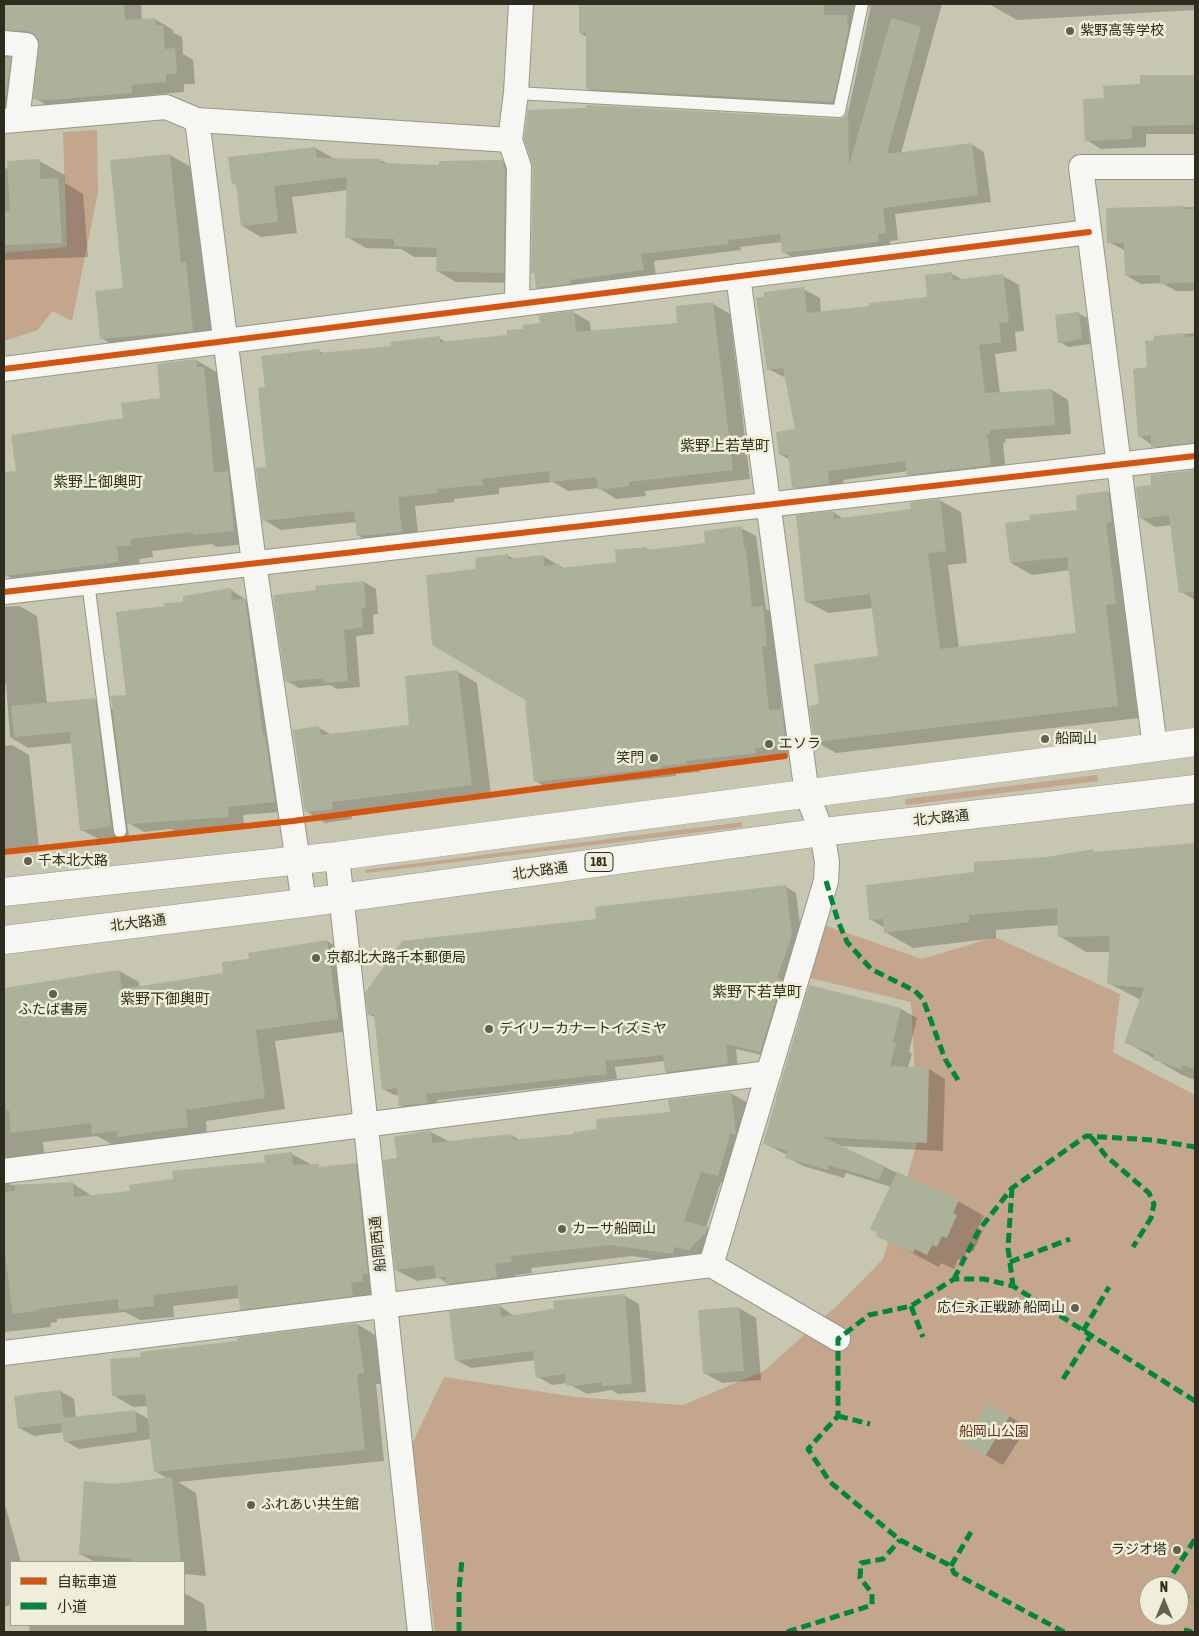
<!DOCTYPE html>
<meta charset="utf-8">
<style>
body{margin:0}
#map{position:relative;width:1199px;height:1636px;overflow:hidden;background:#c6c6b1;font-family:"Asap Condensed","Noto Sans JP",sans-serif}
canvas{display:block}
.frame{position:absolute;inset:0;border:5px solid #2d2c1e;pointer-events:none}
.legend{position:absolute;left:10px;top:1561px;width:175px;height:65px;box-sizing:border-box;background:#eeeeda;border:1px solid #a1a08f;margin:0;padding:6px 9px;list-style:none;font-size:15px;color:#2d2c1e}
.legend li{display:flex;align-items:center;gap:10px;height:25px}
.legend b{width:25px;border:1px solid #a1a08f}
.north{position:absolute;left:1139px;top:1576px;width:50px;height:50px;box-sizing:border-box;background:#eeeeda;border:1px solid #a1a08f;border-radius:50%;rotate:0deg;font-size:14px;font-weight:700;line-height:20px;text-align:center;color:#2d2c1e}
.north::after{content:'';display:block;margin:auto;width:18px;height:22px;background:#636251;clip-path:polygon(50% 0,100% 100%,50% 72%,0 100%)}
</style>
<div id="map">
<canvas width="1199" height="1636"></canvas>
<div class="frame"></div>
<ul class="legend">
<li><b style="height:6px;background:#d5540e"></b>自転車道</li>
<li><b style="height:6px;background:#00873e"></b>小道</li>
</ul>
<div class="north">N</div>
</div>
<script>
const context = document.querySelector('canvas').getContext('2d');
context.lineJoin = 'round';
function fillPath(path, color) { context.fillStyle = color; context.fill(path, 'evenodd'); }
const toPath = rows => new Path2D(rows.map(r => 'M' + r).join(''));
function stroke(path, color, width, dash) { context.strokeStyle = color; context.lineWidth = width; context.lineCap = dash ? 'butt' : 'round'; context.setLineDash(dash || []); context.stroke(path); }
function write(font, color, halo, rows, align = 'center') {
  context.font = font + ' "Asap Condensed","Noto Sans JP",sans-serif'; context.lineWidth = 5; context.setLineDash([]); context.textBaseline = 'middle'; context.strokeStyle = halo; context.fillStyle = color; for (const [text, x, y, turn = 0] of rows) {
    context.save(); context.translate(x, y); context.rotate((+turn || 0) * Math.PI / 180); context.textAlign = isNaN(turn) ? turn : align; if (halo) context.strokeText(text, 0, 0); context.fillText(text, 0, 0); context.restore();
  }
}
fillPath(toPath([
 [97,130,98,192,72,321,52,311,38,330,4,341,4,253,67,247,63,132],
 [1097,775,1098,781,907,805,905,803,906,799],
 [742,822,742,827,366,873,364,870],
 [824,925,922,959,995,937,1120,994,1113,1052,1195,1095,1195,1632,435,1632,412,1444,444,1377,576,1397,683,1405,764,1371,842,1301,883,1259,918,1140,911,1002,810,978],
 [1149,1586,1179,1586,1179,1616,1149,1616]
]), '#c4a68d');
fillPath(toPath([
 [4,4,141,4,142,20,155,19,173,30,174,33,182,37,183,54,193,60,195,84,184,84,184,92,149,95,150,103,53,109,35,98,40,41,24,39,8,53,11,59,29,69,24,107,4,110],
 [580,4,942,4,901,153,971,144,984,152,991,202,895,214,898,240,890,241,891,248,796,259,783,252,782,242,740,247,741,250,654,261,656,277,550,295,537,287,842,120,848,113,871,5,867,9,845,109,600,95,587,88,587,37,580,33],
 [989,4,1195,4,1195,10,1017,20],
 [1195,75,1195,134,1146,134,1146,147,1101,149,1087,140,1105,100,1142,85,1142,77],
 [315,148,335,159,381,160,390,165,440,167,502,161,521,172,522,283,456,282,437,271,438,257,414,257,401,249,366,248,347,237,348,190,292,197,297,233,261,237,242,226,237,185,233,183],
 [170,155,196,170,218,346,127,353,101,338,125,289],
 [39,161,65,175,65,183,83,194,88,257,4,260,4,169],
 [1195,207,1195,291,1176,291,1162,283,1141,284,1127,276,1126,251,1109,242,1108,209],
 [952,274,963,280,1003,276,1019,285,1024,331,1015,332,1017,351,995,354,1000,394,1052,390,1068,400,1071,434,1005,439,1006,442,1003,443,1006,474,924,484,908,474,908,471,843,480,845,493,810,497,794,487,790,460,780,454,796,430,786,378,768,369,803,289,820,298,821,313,929,298],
 [713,304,730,314,750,479,645,491,646,496,616,499,599,488,568,491,553,482,499,488,499,494,454,499,454,502,415,506,419,541,376,545,359,536,357,522,281,530,264,520,267,468,266,389,319,351,326,354,392,347,439,338,448,343,509,336,573,312,590,322,591,332,678,324],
 [1078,313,1087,318,1090,344,1068,347,1060,342],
 [1195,333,1195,453,1167,455,1139,436,1155,337],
 [196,360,218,373,256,543,217,547,212,544,152,551,153,557,139,559,141,574,28,588,6,575,4,573,4,473,17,472,161,399],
 [1195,470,1195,600,1180,591,1172,525,1155,527,1141,518,1152,486,1152,476],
 [1108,492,1129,504,1127,617,1139,718,836,753,815,741,821,706,879,658,873,608,828,613,806,601,833,512,844,519,913,510,939,500,961,512,967,563,948,565,959,648,1077,635,1070,570,1032,575,1011,563,1031,521,1079,511],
 [741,528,756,536,766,609,777,615,781,654,776,654,782,710,796,718,800,753,769,756,770,761,699,769,700,772,676,774,676,776,550,789,535,781,528,701,477,571,507,555,514,559,543,556,565,569,617,563,646,548,651,551,707,544],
 [364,582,376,589,378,614,373,615,374,634,356,636,360,687,337,689,330,685,299,688,287,681,317,591],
 [231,590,260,609,290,811,243,815,244,825,175,831,171,829,144,832,127,822,129,836,100,840,82,830,73,743,28,748,10,737,6,684,4,684,4,607,19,606,37,616,47,704,94,699,114,710,128,696,166,608],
 [458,672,477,683,491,795,351,813,352,819,325,823,306,811,319,728,332,735,411,726],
 [12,745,29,755,39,848,4,852,4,746],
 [1195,845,1195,1080,1182,1075,1126,1042,1141,1000,1108,983,1110,952,1086,952,1059,936,1059,925,996,930,996,938,913,948,885,932,885,928,870,919,976,873,1093,851,1097,853],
 [785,886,796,893,802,941,771,1057,736,1049,738,1070,677,1078,666,1072,665,1061,615,1067,617,1079,437,1100,438,1108,411,1112,401,1106,399,1095,394,1095,383,1089,376,1018,369,1014,598,920],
 [327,941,347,953,357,1030,275,1041,285,1109,206,1121,207,1138,113,1145,97,1136,43,1142,45,1165,11,1177,10,1185,72,1183,92,1196,131,1192,174,1180,266,1163,292,1154,312,1165,323,1168,356,1164,376,1176,382,1292,371,1294,373,1307,261,1321,241,1309,240,1298,173,1306,174,1317,140,1320,125,1312,57,1319,57,1322,50,1323,51,1327,4,1332,6,1348,4,1348,4,989,119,971,139,982,139,987,225,974,250,960],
 [810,987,901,1009,917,1018,909,1052,912,1054,908,1068,929,1069,945,1079,943,1151,839,1146,958,1201,984,1216,978,1228,983,1231,973,1252,968,1249,963,1261,958,1259,954,1269,941,1263,939,1267,877,1235,891,1187,846,1173,844,1178,803,1166,787,1157,787,1155,764,1143],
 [731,1093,751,1105,738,1187,721,1182,706,1227,728,1239,694,1265,632,1256,531,1268,532,1273,515,1275,517,1289,467,1295,439,1278,417,1281,396,1270,398,1159,431,1132,450,1142,512,1135,521,1141,576,1135,671,1113],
 [625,1296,639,1304,646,1392,618,1394,612,1390,587,1394,567,1383,552,1385,538,1377,536,1360,471,1368,456,1360,500,1306,514,1316],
 [739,1308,756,1318,761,1380,722,1383,704,1373,700,1311],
 [357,1324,377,1336,383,1384,376,1384,384,1461,178,1482,196,1493,206,1576,184,1574,184,1562,95,1562,80,1554,114,1485,168,1479,155,1471,151,1439,79,1449,65,1441,64,1432,34,1436,19,1428,60,1391,74,1399,76,1418,134,1411,149,1419,148,1406,133,1407,113,1395,142,1358],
 [1006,1414,1027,1427,1003,1465,965,1443],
 [4,1501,21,1562,11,1562,11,1605,4,1607],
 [184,1593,204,1604,207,1632,30,1632,29,1625,184,1625]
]), '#0003');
fillPath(toPath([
 [4,4,124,4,125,20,155,18,156,26,163,25,165,49,175,48,177,74,166,74,166,82,131,85,132,93,49,100,33,99,39,40,34,34,28,31,4,30],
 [579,4,824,5,824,15,847,15,848,32,833,102,586,89,586,33,579,33],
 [891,18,921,27,887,154,972,143,978,195,883,208,886,233,878,234,879,242,782,253,780,234,728,240,728,244,641,254,644,270,570,280,571,284,536,288,534,273,531,273,533,167,524,139,528,110,586,108,586,105,839,119,846,116,848,106,849,166],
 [4,57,11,57,6,97,4,97],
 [1140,75,1195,75,1195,125,1132,126,1132,139,1085,141,1083,99,1104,98,1103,86,1140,84],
 [315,147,317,158,382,159,381,163,439,165,439,161,502,160,505,169,504,273,436,271,437,248,394,246,394,239,345,238,347,177,274,186,278,222,241,226,236,183,232,184,228,157],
 [170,154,181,263,186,262,193,331,100,339,95,291,123,288,110,160],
 [40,159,40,179,58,178,62,243,4,245,4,212,10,211,7,161],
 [1184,206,1184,209,1195,209,1195,282,1160,284,1160,275,1125,276,1124,243,1107,243,1106,208],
 [952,272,953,280,1003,274,1009,322,999,323,1001,342,979,345,985,393,1052,389,1055,425,990,430,990,434,987,434,991,465,907,475,905,461,828,471,829,484,792,488,788,454,779,455,776,432,795,429,783,368,767,370,756,298,764,297,764,292,804,287,807,313,869,306,869,303,927,297,925,275],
 [713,302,733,470,629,482,629,486,598,490,596,477,550,482,549,471,482,479,483,485,437,489,438,493,398,497,402,532,357,536,354,511,262,521,256,468,266,467,258,388,265,387,261,356,320,349,320,353,391,346,390,342,440,336,440,342,507,335,507,330,523,329,523,325,540,323,539,315,574,311,576,332,677,323,676,306],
 [1079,312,1082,339,1058,343,1055,315],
 [1185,333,1185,337,1195,336,1195,443,1151,447,1151,435,1138,437,1133,369,1147,367,1145,341,1154,340,1154,336],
 [196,359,197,367,204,367,214,473,228,471,234,531,193,535,193,532,130,539,131,545,117,547,119,562,4,576,4,472,16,471,11,435,123,418,121,403,160,398,157,364],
 [1195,470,1195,592,1179,593,1169,515,1140,519,1136,487,1151,485,1151,475],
 [1108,491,1112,522,1106,523,1116,604,1106,605,1118,706,814,742,809,706,819,704,814,664,878,656,870,594,805,602,796,515,833,511,834,519,911,509,910,502,940,499,946,551,928,553,940,649,1076,633,1067,557,1010,563,1005,523,1030,520,1029,515,1077,510,1076,495],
 [742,526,744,549,746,548,752,607,763,606,767,646,762,647,769,710,782,709,786,745,755,748,756,753,686,761,686,764,662,766,662,768,534,782,525,704,527,701,432,645,426,575,476,569,475,558,508,554,508,559,543,555,544,566,560,564,560,568,616,562,615,550,646,547,647,550,705,543,704,531],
 [364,581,366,608,361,608,363,627,344,630,348,681,324,683,323,678,285,682,273,595,316,590,315,586],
 [231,588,232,600,245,599,263,735,265,735,275,802,228,807,229,817,127,824,111,696,126,695,116,612,165,606,164,603,183,602,183,596],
 [458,670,472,785,332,802,333,809,305,812,293,730,319,726,321,735,409,725,405,676],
 [95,698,111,826,80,831,70,732,14,737,11,706],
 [1195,843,1195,1069,1182,1065,1181,1069,1153,1060,1155,1054,1124,1043,1144,988,1107,984,1110,936,1058,937,1057,908,969,915,969,922,884,933,883,919,869,920,866,885,974,872,974,862,1047,857,1093,849,1094,852],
 [786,885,792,935,777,978,782,979,760,1052,726,1044,728,1064,665,1072,663,1055,605,1061,607,1074,426,1094,428,1103,399,1106,397,1088,382,1090,374,1014,368,1015,365,993,402,941,596,919,595,907],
 [327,940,338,1019,256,1030,265,1098,186,1110,188,1127,117,1137,117,1131,92,1134,91,1123,11,1133,9,1110,6,1110,4,1088,4,988,119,970,122,989,223,973,222,962,249,959,248,953],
 [809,985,901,1008,893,1042,896,1043,890,1066,929,1068,927,1143,823,1137,884,1166,879,1180,829,1165,828,1170,785,1158,787,1151,763,1144],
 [731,1092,736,1134,730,1134,718,1176,701,1172,684,1221,708,1227,706,1232,689,1250,674,1247,673,1254,610,1245,511,1256,512,1262,495,1264,497,1278,446,1284,445,1277,436,1278,434,1265,395,1270,383,1160,397,1158,394,1137,431,1130,432,1143,512,1134,513,1140,574,1134,574,1132,597,1129,596,1119,670,1112,668,1100],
 [292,1152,293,1165,319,1164,319,1167,356,1163,368,1274,362,1274,363,1281,351,1283,353,1296,240,1310,237,1285,153,1295,154,1306,119,1310,118,1299,37,1309,37,1311,13,1314,4,1246,4,1192,15,1191,15,1185,73,1182,74,1197,130,1191,129,1185,173,1179,172,1171,265,1162,264,1155],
 [897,1172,959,1200,953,1213,957,1215,947,1238,942,1236,937,1247,932,1245,927,1255,915,1249,913,1253,876,1236,877,1232,870,1229],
 [625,1294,632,1384,602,1386,602,1382,572,1386,566,1385,565,1374,536,1378,533,1351,455,1361,449,1311,500,1305,501,1317,554,1309,553,1301],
 [739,1307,744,1371,703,1374,698,1310],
 [357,1323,364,1373,357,1374,365,1450,154,1472,145,1394,112,1396,110,1359,141,1357,140,1352,237,1341,237,1338,242,1337],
 [60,1390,64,1418,135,1410,137,1432,64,1442,61,1423,18,1428,14,1396],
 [988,1402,1010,1416,985,1456,963,1443],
 [172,1477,181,1562,131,1562,131,1559,79,1554,84,1481,114,1484]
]), '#acb199');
const service = toPath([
 [516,93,839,111,862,4],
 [88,582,120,831]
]);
const minor = toPath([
 [4,43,26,45,17,120],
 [197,120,254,563,304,903],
 [4,121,166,107,197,120,510,140],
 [517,304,519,167,510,140,516,93,521,4],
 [4,369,1089,232],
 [4,592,1195,456],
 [1155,748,1081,167,1195,167],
 [337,856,420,1632],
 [4,1171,769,1073],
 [711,1265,826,881,827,862,822,832,807,795,738,276],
 [4,1353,711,1265,838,1339]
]);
const primary = toPath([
 [4,892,337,856,1195,742],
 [4,940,304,903,822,832,1195,789]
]);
stroke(service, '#979787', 14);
stroke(minor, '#979787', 26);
stroke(primary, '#979787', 29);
stroke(service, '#f6f6f3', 12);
stroke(minor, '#f6f6f3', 24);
stroke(primary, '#f6f6f3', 28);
stroke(toPath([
 [826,881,838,921,847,942,871,969,915,991,923,999,945,1059,958,1080],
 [1091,1137,1106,1156,1149,1193,1154,1204,1151,1218,1133,1247],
 [1012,1188,1008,1248,1013,1286],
 [1010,1262,1070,1239],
 [954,1279,979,1230,1012,1188,1086,1136,1153,1140,1195,1147],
 [911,1306,923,1337],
 [1083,1331,1109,1287],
 [1063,1379,1091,1335],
 [838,1416,870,1424],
 [951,1566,971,1532],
 [1165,1586,1195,1539],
 [1179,1597,1195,1599],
 [1184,1630,1192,1632],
 [459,1632,459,1589,462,1560],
 [787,1632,872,1605,872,1593,860,1578,861,1563,883,1559,900,1540],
 [1064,1632,954,1573,951,1566,900,1540,830,1482,808,1449,838,1416,838,1339,869,1315,911,1306,954,1279,984,1279,1013,1286,1195,1401]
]), '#00873e', 5, [10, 5]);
stroke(toPath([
 [4,369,1089,232],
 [4,592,1195,456],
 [4,852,293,821,785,756]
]), '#d5540e', 6);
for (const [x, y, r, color] of [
 [1070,31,5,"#636251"],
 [1045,739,5,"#636251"],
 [769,744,5,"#636251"],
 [654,758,5,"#636251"],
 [28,861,5,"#636251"],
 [316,958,5,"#636251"],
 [53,994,5,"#636251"],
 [489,1029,5,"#636251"],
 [562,1229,5,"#636251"],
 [1075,1308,5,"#636251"],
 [251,1505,5,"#636251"],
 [1177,1550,5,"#636251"]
]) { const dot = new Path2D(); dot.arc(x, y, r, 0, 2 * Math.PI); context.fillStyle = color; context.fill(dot); stroke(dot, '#eeeeda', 2); }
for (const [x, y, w] of [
 [599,862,28]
]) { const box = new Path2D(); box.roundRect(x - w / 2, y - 9.5, w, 19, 4); context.fillStyle = '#eeeeda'; context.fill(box); stroke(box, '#2d2c1e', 1); }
write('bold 12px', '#2d2c1e', null, [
 ["181",599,862]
]);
write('14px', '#2d2c1e', '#eeeeda', [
 ["紫野高等学校",1080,31],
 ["船岡山",1055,739],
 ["エソラ",779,744],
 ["笑門",644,758,"right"],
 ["千本北大路",38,861],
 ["京都北大路千本郵便局",326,958],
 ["ふたば書房",53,1010,"center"],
 ["デイリーカナートイズミヤ",499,1029],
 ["カーサ船岡山",572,1229],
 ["応仁永正戦跡 船岡山",1065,1308,"right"],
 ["ふれあい共生館",261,1505],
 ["ラジオ塔",1167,1550,"right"]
], 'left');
write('14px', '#2d2c1e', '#eeeeda', [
 ["北大路通",941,818,-6],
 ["北大路通",540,871,-8],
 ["北大路通",138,923,-7],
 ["船岡西通",378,1244,-96]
]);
write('14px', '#663217', '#eeeeda', [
 ["船岡山公園",994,1432]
]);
write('15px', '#333110', '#eeeeda', [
 ["紫野上若草町",725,446],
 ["紫野上御輿町",98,482],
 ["紫野下若草町",757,992],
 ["紫野下御輿町",165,999]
]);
</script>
